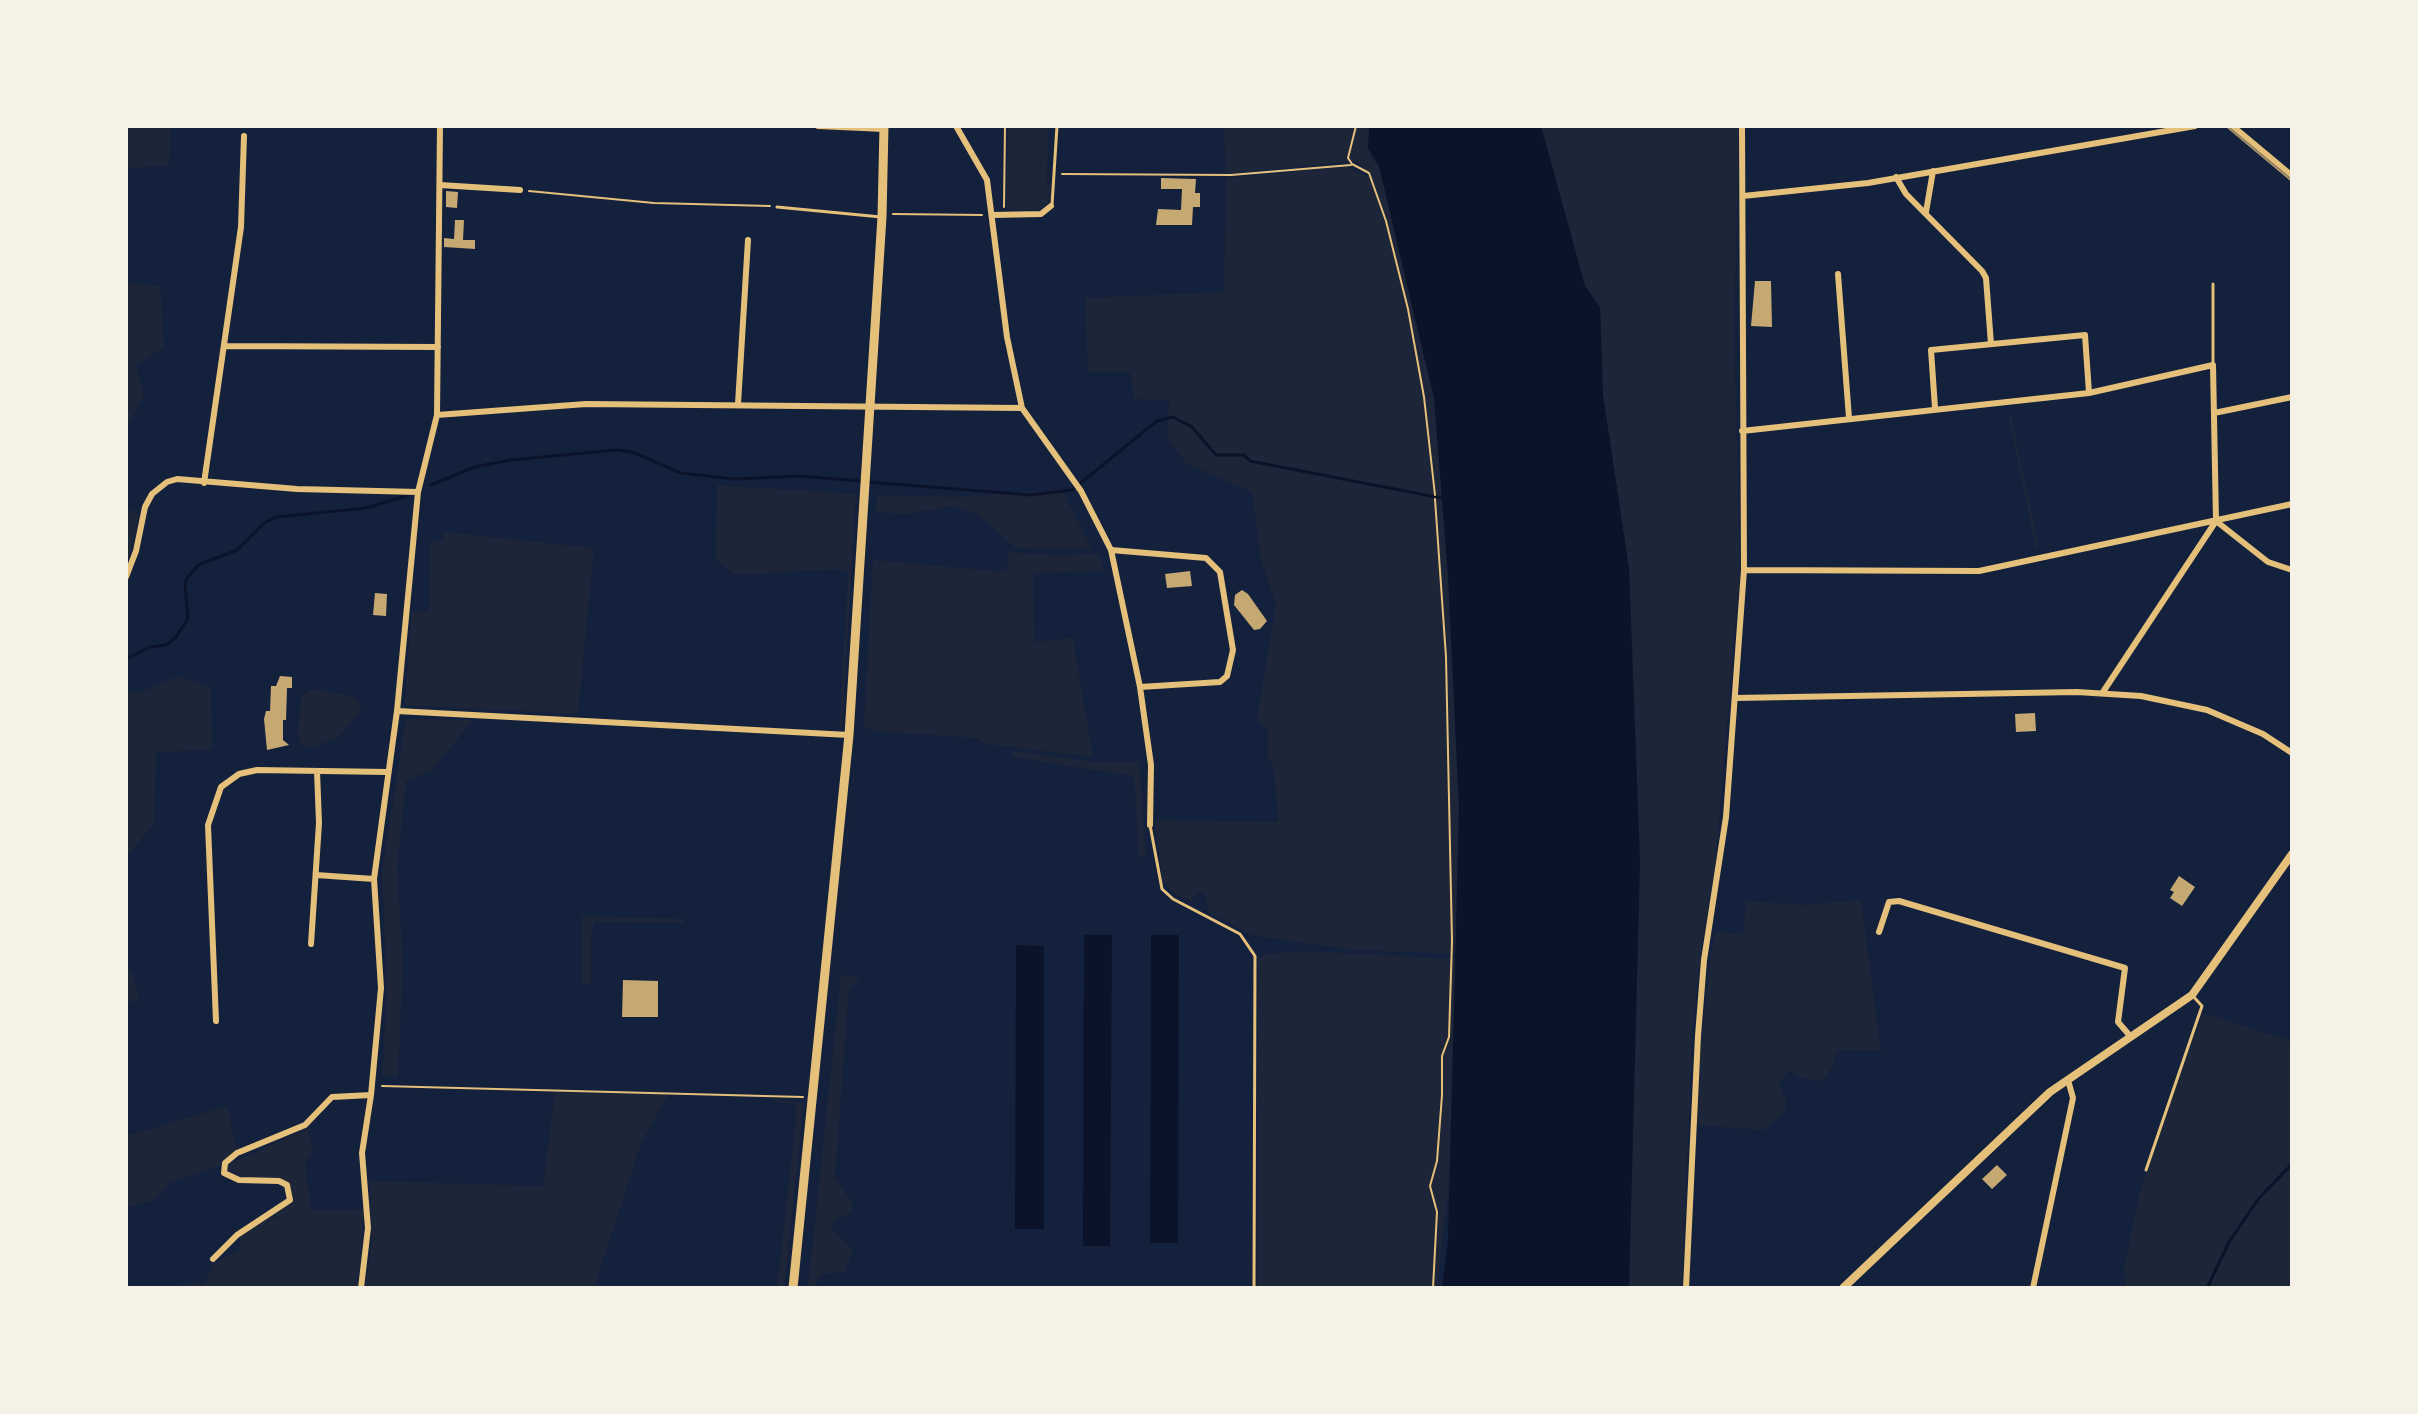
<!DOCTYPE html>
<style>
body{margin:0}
#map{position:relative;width:2418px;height:1414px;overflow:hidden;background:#14213d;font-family:Roboto,sans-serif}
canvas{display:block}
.frame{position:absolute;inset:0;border:128px solid #f6f1e7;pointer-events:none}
</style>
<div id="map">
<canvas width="2418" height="1414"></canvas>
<div class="frame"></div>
</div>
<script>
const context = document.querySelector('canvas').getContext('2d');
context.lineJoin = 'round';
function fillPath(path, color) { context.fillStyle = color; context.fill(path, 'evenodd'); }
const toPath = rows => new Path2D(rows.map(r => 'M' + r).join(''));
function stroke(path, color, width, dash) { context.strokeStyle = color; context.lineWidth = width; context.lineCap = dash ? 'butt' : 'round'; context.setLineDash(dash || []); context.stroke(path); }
fillPath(toPath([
 [126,126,171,126,169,166,128,168,126,242],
 [1008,126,1048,126,1047,182,1052,189,1051,200,1038,210,1006,209],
 [1224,126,1370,127,1371,158,1379,166,1434,398,1448,575,1459,807,1458,954,1354,950,1251,935,1209,913,1205,893,1199,892,1191,901,1173,893,1163,881,1154,820,1278,822,1274,767,1267,757,1268,731,1257,720,1276,605,1261,560,1252,492,1187,464,1167,438,1169,400,1134,399,1130,372,1088,372,1085,298,1224,292,1226,178,1346,167,1368,177,1372,175,1355,161,1226,174],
 [1541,126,1739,126,1734,326,1740,571,1716,858,1700,957,1692,1039,1682,1288,1629,1288,1640,862,1629,569,1603,395,1600,307,1585,286],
 [126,283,160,286,164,347,136,366,144,395,126,429],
 [2011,416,2039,548,2036,549,2009,417],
 [717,485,856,494,842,729,839,732,848,573,837,569,736,575,716,560],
 [1062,490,1092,549,1016,548,976,513,952,506,906,514,876,512,877,495,952,497],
 [126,508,140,515,126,569],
 [444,532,594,548,578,714,405,705,411,611,429,612,430,541,443,540],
 [1009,552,1064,556,1099,553,1105,571,1033,573,1034,642,1073,638,1093,757,985,744,977,738,872,731,864,726,873,560,1006,572],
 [179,676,211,688,212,750,156,752,154,824,126,857,126,690,136,694],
 [313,689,352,696,360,703,361,710,338,738,310,748,301,745,298,736,301,696],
 [406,719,473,720,432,770,406,781,397,869,403,962,398,1077,382,1075,387,995,382,872],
 [1012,751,1097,762,1139,762,1146,856,1139,857,1134,776,1012,757],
 [854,768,855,768,818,1118],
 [1861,900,1881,1051,1837,1050,1832,1067,1823,1081,1800,1078,1789,1070,1779,1084,1787,1103,1784,1112,1765,1130,1694,1125,1709,965,1715,931,1743,935,1746,901,1805,905],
 [582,916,683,919,683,923,595,922,591,932,591,984,582,984],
 [1303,951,1458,959,1448,1192,1437,1288,1257,1288,1258,959,1264,954],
 [126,968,131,971,140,1001,126,1001],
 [841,975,860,978,849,989,835,1177,853,1205,850,1213,834,1220,832,1229,853,1249,845,1272,820,1274,815,1288,808,1288],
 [2202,1013,2292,1041,2292,1288,2124,1288,2127,1275,2123,1274,2140,1191],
 [555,1092,668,1095,641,1143,594,1288,365,1288,372,1241,370,1181,543,1186],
 [774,1098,804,1103,784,1288,777,1288,796,1120,795,1104,774,1102],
 [227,1106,237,1150,220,1165,170,1183,154,1200,126,1208,126,1136],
 [308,1128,313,1149,305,1164,311,1210,365,1209,357,1288,145,1288,205,1283,214,1263,240,1250,240,1237,271,1217,277,1218,276,1214,293,1200,288,1183,242,1177,227,1170,227,1165]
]), '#1d2539');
fillPath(toPath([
 [1369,126,1541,126,1585,286,1600,307,1603,395,1629,569,1640,862,1629,1288,1442,1288,1448,1239,1459,807,1448,575,1434,398,1379,166,1368,148],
 [1084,935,1112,935,1110,1246,1083,1246],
 [1151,935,1179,935,1178,1243,1150,1243],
 [1016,945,1044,946,1044,1229,1015,1229]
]), '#0b132b');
stroke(toPath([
 [868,482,1031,495,1072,490,1157,421,1173,417,1192,427,1216,455,1244,455,1250,461,1441,498],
 [431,485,475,467,510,460,617,450,632,452,681,473,734,479,801,476,861,481],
 [126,659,150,647,166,645,176,637,188,618,185,583,188,577,198,565,237,550,264,523,276,517,366,508,406,496],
 [2207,1288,2229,1242,2259,1198,2292,1164]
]), '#0b132b', 3);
fillPath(toPath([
 [1161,178,1196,179,1195,193,1200,193,1200,207,1193,207,1192,225,1156,225,1158,209,1181,210,1182,189,1161,189],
 [446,191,458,192,457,208,446,207],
 [455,220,464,220,463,240,475,240,475,249,444,247,444,238,454,239],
 [1755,281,1771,281,1772,327,1751,326],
 [1190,571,1192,586,1167,588,1165,574],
 [1242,590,1248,594,1267,621,1260,629,1254,630,1234,605,1235,595],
 [375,593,387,594,386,616,373,615],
 [280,676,292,677,292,688,287,688,286,720,283,720,283,740,289,745,267,750,264,719,266,711,270,711,271,686,276,686],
 [2035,713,2036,731,2016,732,2015,714],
 [2179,876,2195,887,2182,906,2170,898,2174,892,2170,890],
 [623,980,658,981,658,1017,622,1017],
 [1997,1165,2007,1175,1992,1189,1982,1179]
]), '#c6a872');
stroke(toPath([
 [1356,126,1348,158,1352,164,1369,173,1386,221,1408,309,1424,397,1435,495],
 [1062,174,1231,175,1351,165],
 [529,191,654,203,770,206],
 [1004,207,1005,126],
 [893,214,982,215],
 [382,1086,803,1097],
 [1433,1288,1437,1212,1430,1186,1437,1161,1442,1095,1442,1056,1449,1037,1452,941,1446,657,1435,499]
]), '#e5c07b', 2);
stroke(toPath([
 [1052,205,1057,126],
 [777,207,881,217],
 [2213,284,2213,365],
 [1150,825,1162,889,1173,899,1240,934,1255,956,1254,1288],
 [2146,1170,2202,1006,2192,995]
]), '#e5c07b', 3);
stroke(toPath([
 [818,126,884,129],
 [956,126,987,180,1007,337,1022,408,1081,491,1111,550,1140,687,1151,765,1150,825],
 [1896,177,1906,194,1982,271,1986,278,1991,344],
 [440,185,520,190],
 [1743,196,1868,183,2195,126],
 [1926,212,1933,171],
 [992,215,1041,214,1051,206],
 [1838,274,1849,418],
 [225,346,438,347],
 [738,404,748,240],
 [1935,408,1931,350,2085,335,2089,393],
 [2214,413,2292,397],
 [437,415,586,404,1022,408],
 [1742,431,2089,393,2213,365,2216,521,2103,692],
 [204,483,241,227,244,136],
 [2216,521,2268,562,2292,570],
 [1111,550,1206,558,1220,572,1233,650,1227,676,1220,682,1140,687],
 [1744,570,1979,571,2292,504],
 [126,577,136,551,145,507,152,494,167,482,177,479,297,489,418,492],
 [1735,698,2077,692,2141,696,2207,710,2263,734,2292,753],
 [397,711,849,735],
 [316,875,374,879],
 [1879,932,1889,902,1899,901,2125,968,2118,1022,2131,1037],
 [311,944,319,823,317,771],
 [216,1021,208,825,221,787,239,774,257,770,387,772],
 [213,1259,237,1235,290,1200,287,1185,279,1181,239,1180,224,1173,225,1163,237,1153,305,1125,332,1097,371,1095],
 [361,1288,368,1228,362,1153,371,1095,381,988,374,879,397,711,418,492,437,415,440,126],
 [1686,1288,1698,1036,1704,960,1726,817,1744,570,1742,126],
 [2033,1288,2073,1098,2068,1080]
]), '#e5c07b', 6);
stroke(toPath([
 [2231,126,2292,177],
 [1843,1288,2050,1092,2192,995,2292,854]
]), '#e5c07b', 8);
stroke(toPath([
 [793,1288,849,735,882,217,884,126]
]), '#e5c07b', 9);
stroke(toPath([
 [2227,126,2292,180]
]), '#918062', 2);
</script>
